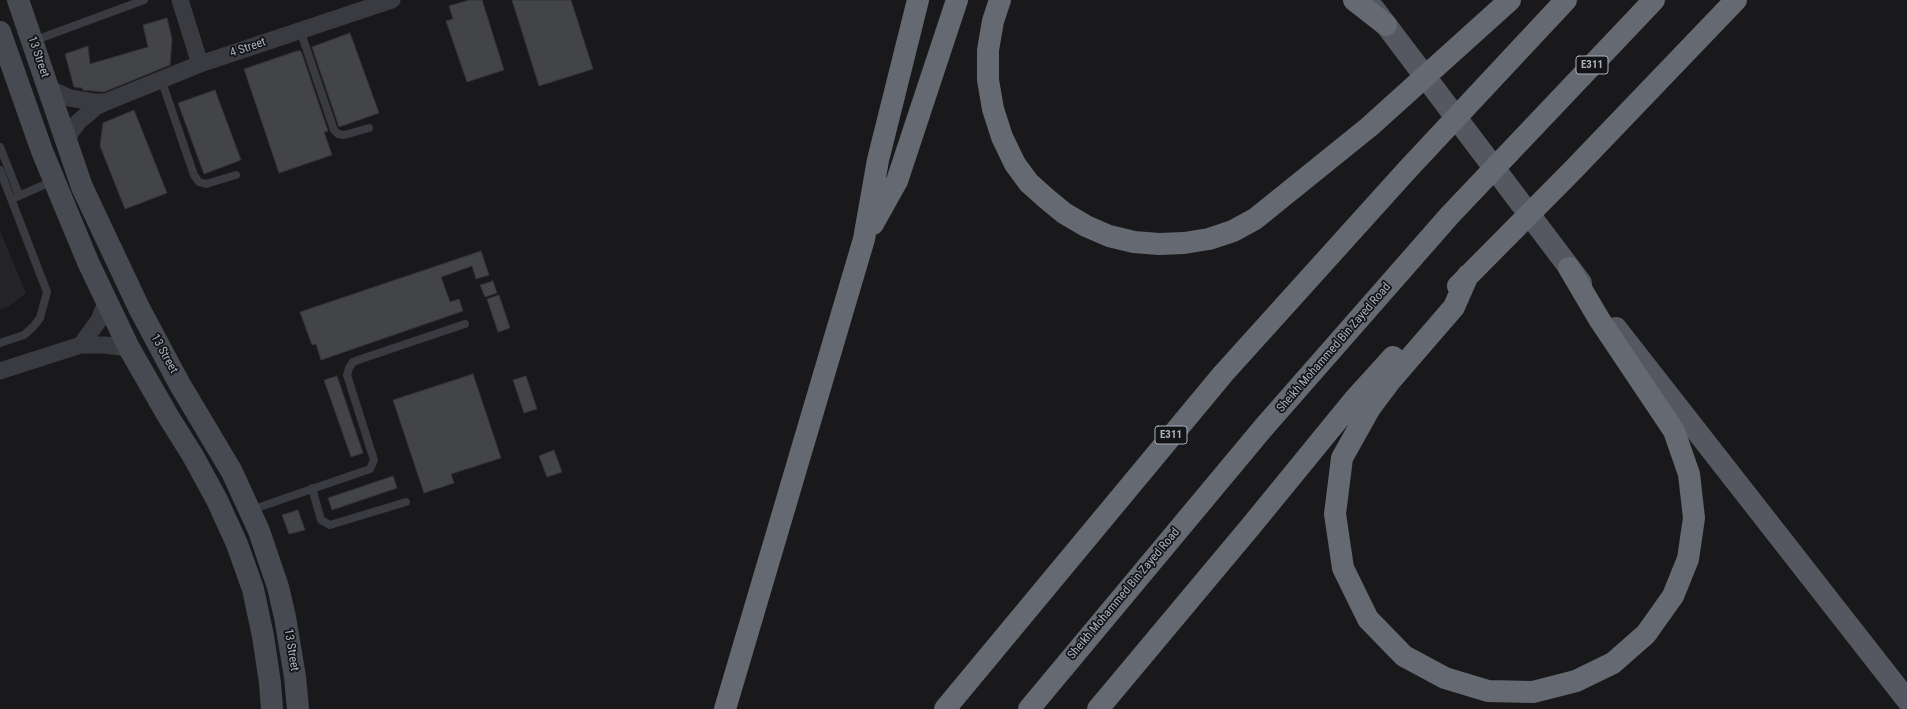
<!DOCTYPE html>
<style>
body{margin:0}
canvas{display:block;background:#19191b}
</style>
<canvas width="1907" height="709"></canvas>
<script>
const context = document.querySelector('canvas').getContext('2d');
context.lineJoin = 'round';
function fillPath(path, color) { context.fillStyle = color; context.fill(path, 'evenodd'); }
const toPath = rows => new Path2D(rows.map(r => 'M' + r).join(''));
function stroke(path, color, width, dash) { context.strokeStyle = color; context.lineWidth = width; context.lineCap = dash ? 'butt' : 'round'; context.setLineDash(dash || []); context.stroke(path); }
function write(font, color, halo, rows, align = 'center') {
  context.font = font + ' "Roboto Condensed",sans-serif'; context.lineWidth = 3.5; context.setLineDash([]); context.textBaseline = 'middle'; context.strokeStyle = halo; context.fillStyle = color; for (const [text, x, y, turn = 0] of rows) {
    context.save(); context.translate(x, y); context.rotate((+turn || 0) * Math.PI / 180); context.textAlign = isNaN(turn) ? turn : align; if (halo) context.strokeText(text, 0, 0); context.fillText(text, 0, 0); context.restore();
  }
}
fillPath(toPath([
 [0,231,26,293,9,306,0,310]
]), '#252529');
const building = toPath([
 [469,0,482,0,504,70,467,82,446,21,453,19,449,6,469,0],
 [512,0,571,0,593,69,539,86,512,0],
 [167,18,172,39,170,65,104,92,83,90,82,88,74,87,65,54,88,46,90,64,148,47,143,25,167,18],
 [350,33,379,113,339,127,312,47,350,33],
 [297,51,301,51,328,131,324,132,332,155,279,173,244,69,297,51],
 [215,90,241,160,204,174,178,103,215,90],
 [134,110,167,193,125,209,100,146,103,123,134,110],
 [481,251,489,275,476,279,472,266,441,277,450,302,459,299,463,311,321,360,316,344,312,345,300,312,481,251],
 [493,281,497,293,485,297,480,285,493,281],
 [499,295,510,328,498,332,487,299,499,295],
 [473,374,501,458,451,474,454,483,424,493,393,400,473,374],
 [337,376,363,453,351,457,324,380,337,376],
 [526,376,537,409,524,413,513,380,526,376],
 [554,450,562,472,547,477,539,456,554,450],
 [393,476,397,488,332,510,328,498,393,476],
 [298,510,305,530,289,534,282,515,298,510]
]);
fillPath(building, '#434448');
stroke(building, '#333338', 1);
stroke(toPath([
 [300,30,334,130,338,134,344,135,369,128],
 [33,41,144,0],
 [161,79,194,175,199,182,206,184,236,175],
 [0,147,19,195],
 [0,170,47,292,40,318,33,327,24,335,0,343],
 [14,198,53,181],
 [312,488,321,520,330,525,406,502],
 [251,510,370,469,374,460,347,375,349,368,353,362,361,359,465,324]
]), '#393b41', 8);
stroke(toPath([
 [180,0,200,64],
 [48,88,70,98,94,102,106,102],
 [65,141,78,122,96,107,106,102,200,64,392,0],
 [81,345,99,320,107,301],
 [0,371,81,345,105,345,129,348]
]), '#393b41', 17);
stroke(toPath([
 [18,0,82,187,139,308,179,383,232,472,259,531,278,587,285,617,295,677,298,709],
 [0,32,42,151,88,262,129,348,168,416,193,456,217,500,237,544,253,589,263,636,270,683,272,709]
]), '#474a51', 22);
stroke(toPath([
 [1374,9,1581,283],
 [1616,328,1907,700]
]), '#555860', 22);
stroke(toPath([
 [1000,0,993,21,988,50,988,80,993,109,1002,137,1015,164,1029,183,1047,199,1064,213,1086,226,1109,236,1134,242,1159,244,1184,243,1209,239,1233,231,1255,219,1369,127,1510,0],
 [1354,0,1386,25],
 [873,224,897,181,957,0],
 [1468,275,1454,307,1391,380,1370,408,1342,458,1335,514,1343,568,1368,619,1404,656,1445,678,1488,691,1533,692,1576,681,1613,663,1646,634,1673,596,1688,559,1694,518,1689,474,1674,431,1599,319,1569,268],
 [1458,286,1572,171,1736,0],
 [725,709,864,239,878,160,918,0],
 [945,709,1223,374,1408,169,1566,0],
 [1029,709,1264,427,1450,215,1654,0],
 [1098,709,1251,526,1354,400,1393,357]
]), '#656972', 22);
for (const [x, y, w] of [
 [1592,65,32],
 [1171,435,32]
]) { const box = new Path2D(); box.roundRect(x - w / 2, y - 9, w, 18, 3); context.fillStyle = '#141416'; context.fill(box); stroke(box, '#aab0bc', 1); }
write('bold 11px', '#aab0bc', null, [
 ["E311",1592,65],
 ["E311",1171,435]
]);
write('12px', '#aab0bc', '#141416', [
 ["4 Street",248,48,-19],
 ["13 Street",38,57,71],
 ["Sheikh Mohammed Bin Zayed Road",1334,348,-49],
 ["13 Street",164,354,61],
 ["Sheikh Mohammed Bin Zayed Road",1124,594,-50],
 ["13 Street",291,650,81]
]);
</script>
